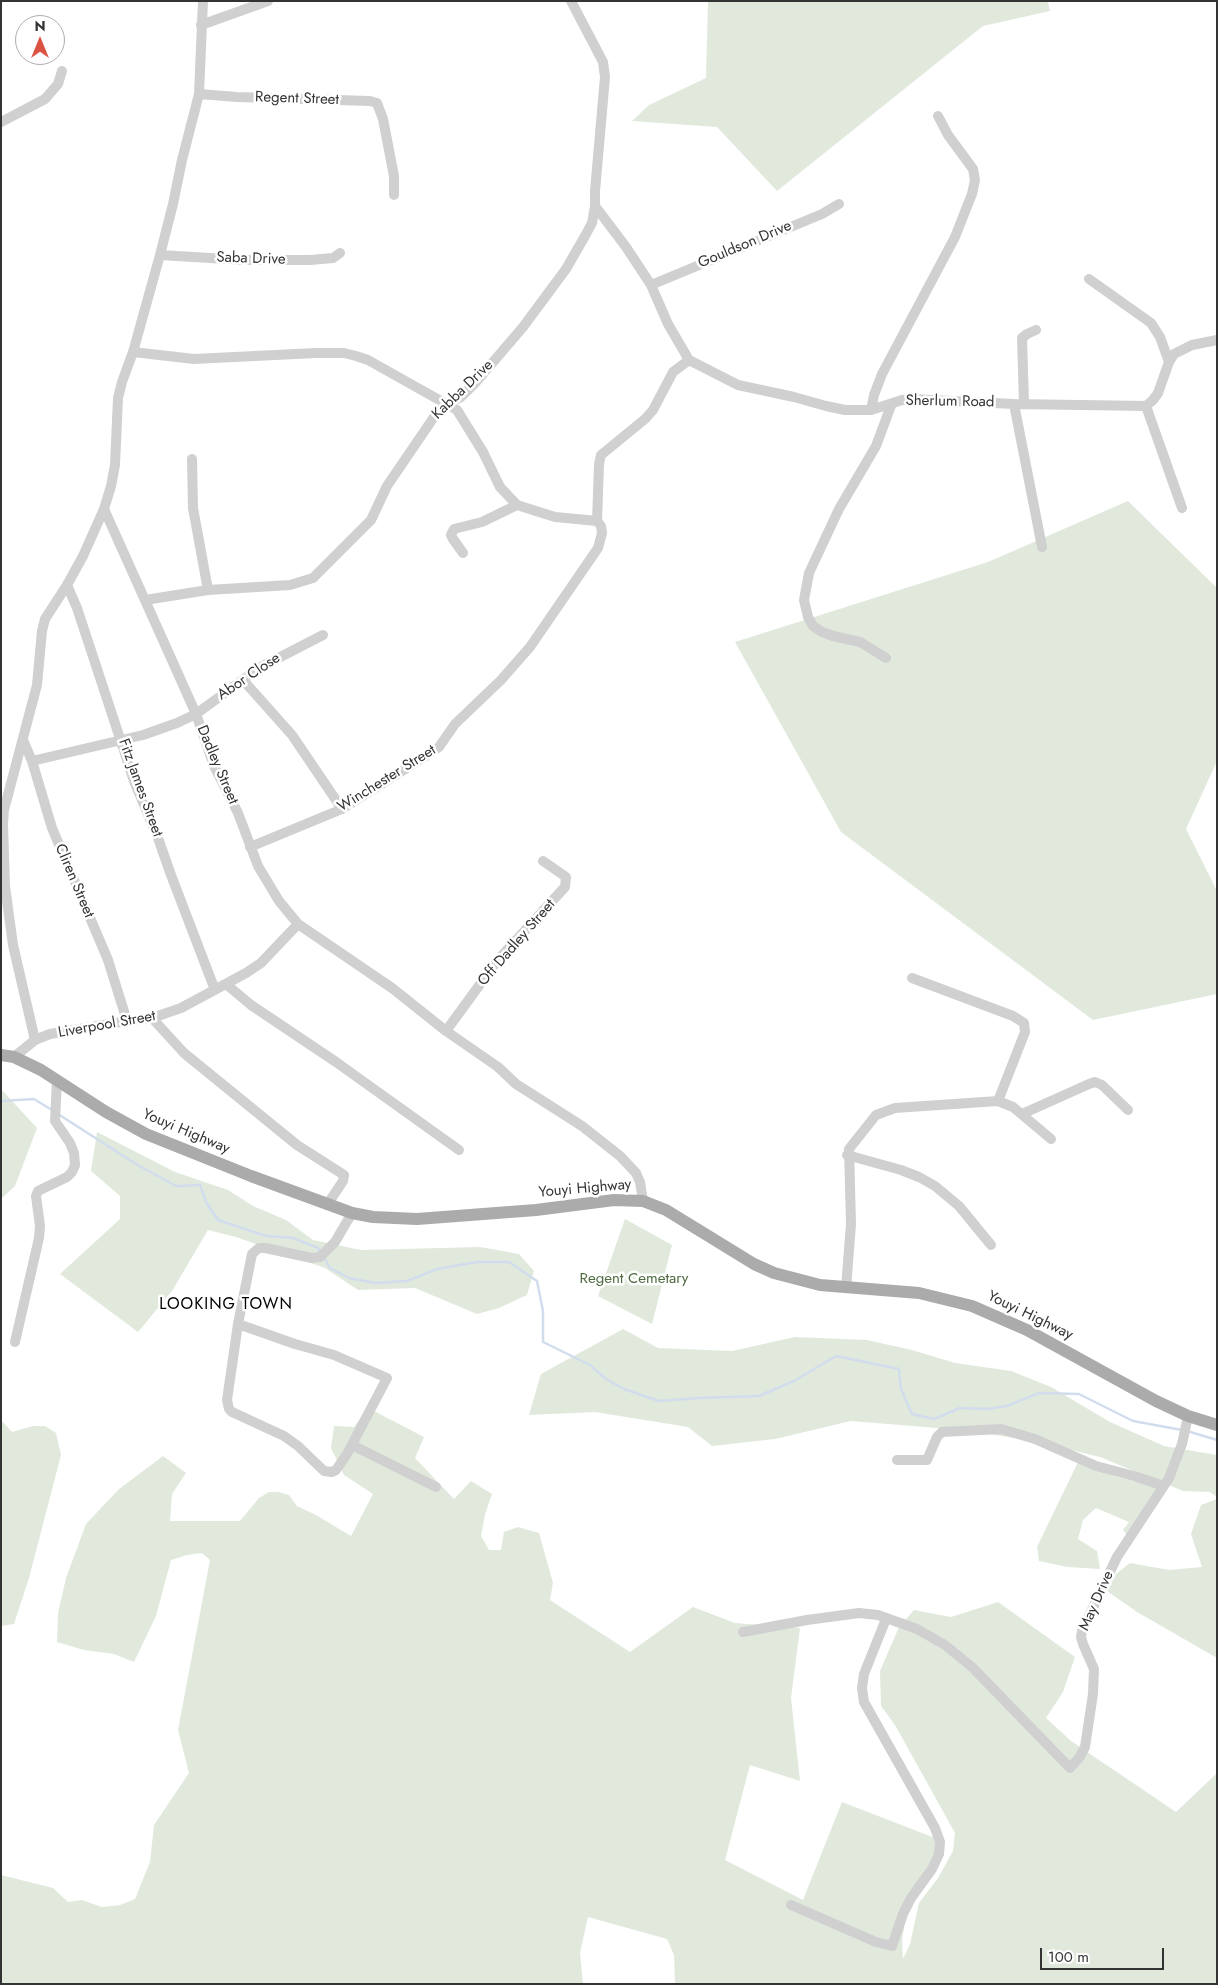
<!DOCTYPE html>
<style>
body{margin:0}
#map{position:relative;width:1218px;height:1985px;overflow:hidden;background:#fff;font-family:Jost,sans-serif}
canvas{display:block}
.frame{position:absolute;inset:0;border:2px solid #333;pointer-events:none}
.north{position:absolute;left:15px;top:15px;width:50px;height:50px;box-sizing:border-box;background:#fff;border:1px solid #adadad;border-radius:50%;rotate:0deg;font-size:14px;font-weight:700;line-height:20px;text-align:center;color:#333}
.north::after{content:'';display:block;margin:auto;width:18px;height:22px;background:#da5345;clip-path:polygon(50% 0,100% 100%,50% 72%,0 100%)}
.scale{position:absolute;left:1040px;top:1948px;width:124px;height:22px;box-sizing:border-box;border:2px solid #333;border-top:0;padding-left:6px;font-size:15px;line-height:18px;white-space:nowrap;color:#333;-webkit-text-stroke:4px #fff;paint-order:stroke}
</style>
<div id="map">
<canvas width="1218" height="1985"></canvas>
<div class="frame"></div>
<div class="north">N</div>
<div class="scale">100 m</div>
</div>
<script>
const context = document.querySelector('canvas').getContext('2d');
context.lineJoin = 'round';
function fillPath(path, color) { context.fillStyle = color; context.fill(path, 'evenodd'); }
const toPath = rows => new Path2D(rows.map(r => 'M' + r).join(''));
function stroke(path, color, width, dash) { context.strokeStyle = color; context.lineWidth = width; context.lineCap = dash ? 'butt' : 'round'; context.setLineDash(dash || []); context.stroke(path); }
function write(font, color, halo, rows, align = 'center') {
  context.font = font + ' Jost,sans-serif'; context.lineWidth = 5; context.setLineDash([]); context.textBaseline = 'middle'; context.strokeStyle = halo; context.fillStyle = color; for (const [text, x, y, turn = 0] of rows) {
    context.save(); context.translate(x, y); context.rotate((+turn || 0) * Math.PI / 180); context.textAlign = isNaN(turn) ? turn : align; if (halo) context.strokeText(text, 0, 0); context.fillText(text, 0, 0); context.restore();
  }
}
fillPath(toPath([
 [708,1,1048,1,1050,11,983,26,777,191,717,127,632,121,649,105,706,78],
 [1128,501,1217,588,1217,761,1186,829,1217,891,1217,994,1093,1020,841,832,735,642,988,562],
 [2,1090,37,1128,15,1186,1,1199],
 [97,1132,175,1172,228,1190,253,1206,286,1220,313,1240,361,1250,480,1247,519,1254,534,1271,527,1295,499,1308,477,1314,415,1288,358,1290,325,1268,236,1237,208,1230,172,1291,138,1332,60,1274,120,1219,120,1196,91,1171],
 [625,1219,672,1245,652,1324,598,1296],
 [623,1329,658,1348,732,1351,795,1337,867,1340,912,1350,955,1363,1011,1371,1051,1387,1110,1422,1164,1446,1217,1455,1217,1497,1210,1492,1183,1491,1100,1457,1034,1441,962,1430,851,1421,775,1439,712,1446,688,1427,595,1412,529,1415,541,1374],
 [368,1408,424,1437,415,1458,454,1499,471,1481,492,1494,485,1514,481,1536,489,1550,501,1550,504,1532,518,1527,539,1533,553,1583,550,1600,630,1652,693,1607,735,1623,800,1628,791,1698,800,1781,750,1765,725,1860,803,1900,842,1802,935,1838,938,1846,908,1907,902,1939,903,1959,910,1944,919,1903,938,1878,953,1851,955,1833,895,1725,881,1706,880,1671,899,1627,914,1610,951,1617,998,1602,1075,1657,1063,1692,1046,1718,1071,1741,1176,1812,1216,1774,1217,1767,1217,1984,675,1984,674,1955,667,1939,588,1917,580,1953,583,1984,1,1984,1,1875,53,1888,68,1902,82,1900,102,1907,120,1905,135,1899,150,1862,154,1825,189,1773,178,1730,210,1560,202,1553,187,1555,171,1560,156,1616,134,1662,114,1654,84,1650,57,1642,58,1613,66,1578,86,1524,119,1489,163,1456,186,1473,172,1494,170,1521,240,1521,259,1498,269,1492,278,1492,289,1495,297,1506,316,1515,351,1536,373,1494,344,1475,331,1448,334,1426,354,1427],
 [1,1420,12,1432,33,1426,45,1426,56,1433,61,1455,29,1578,14,1624,1,1626],
 [1078,1462,1117,1477,1158,1487,1127,1535,1123,1530,1129,1522,1096,1508,1083,1520,1078,1539,1097,1551,1100,1569,1068,1567,1039,1561,1037,1547],
 [1217,1499,1217,1658,1137,1612,1107,1591,1116,1574,1130,1563,1169,1570,1202,1567,1191,1534,1201,1505]
]), '#e1e9dd');
stroke(toPath([
 [1,1101,34,1099,52,1110],
 [58,1114,136,1164,176,1186,200,1185,206,1202,218,1220,266,1236,293,1238,318,1248,321,1253],
 [324,1257,330,1268,349,1278,375,1283,407,1281,437,1269,477,1262,509,1262,537,1281,543,1311,543,1342,590,1365,606,1379,624,1389,659,1401,699,1398,759,1396,794,1381,836,1356,899,1369,901,1389,912,1414,934,1419,960,1408,987,1409,1007,1406,1039,1393,1079,1394,1133,1421,1182,1430],
 [1187,1431,1217,1440]
]), '#d1ddec', 2.5);
stroke(toPath([
 [201,25,268,1],
 [199,94,237,97,370,101,377,103,383,119,394,176,394,195],
 [1,122,45,99,58,84,62,71],
 [595,206,626,247,651,285,668,324,689,360,738,385,794,397,826,406,845,410,871,410,902,400,912,399,1014,404,1146,406,1153,400,1158,393,1169,362,1174,354,1192,345,1217,340],
 [160,255,243,260,310,260,333,258,340,253],
 [1089,279,1151,323,1160,337,1169,362],
 [651,285,822,214,839,204],
 [133,352,194,359,316,353,344,353,356,356,368,360,457,410,483,452,500,487,517,505,555,517,597,521],
 [1024,403,1022,338,1027,334,1036,330],
 [1014,404,1042,547],
 [1146,406,1182,508],
 [871,410,874,395,882,374,955,237,972,194,975,180,973,169,948,135,938,116],
 [192,459,193,508,208,590],
 [104,509,175,667,196,714,214,766,238,813,258,866,279,901,298,924,392,988,446,1031,498,1067,516,1084,582,1126,620,1156,636,1173,640,1182,643,1201],
 [463,553,453,539,451,535,454,529,482,522,517,505],
 [67,585,77,608,134,781,158,838,171,875,215,990],
 [145,600,208,590,290,585,313,578,371,520,387,486,434,417,447,404,461,397,476,382,523,327,566,269,585,236,592,223,595,206,595,191,605,77,603,62,571,1],
 [886,658,860,642,833,636,822,632,813,626,808,617,804,600,809,573,839,509,876,446,892,403],
 [243,680,292,735,342,809],
 [23,740,32,761,52,828,108,960,127,1021],
 [32,761,143,735,177,723,196,714,259,668,323,635],
 [250,847,342,809,432,752,439,747,455,724,501,680,530,647,598,548,602,533,601,526,597,521,599,464,601,455,645,419,653,410,673,372,689,360],
 [912,978,1013,1016,1024,1023,1025,1032,998,1101],
 [226,984,251,1005,336,1062,459,1150],
 [152,1018,184,1053,297,1145,344,1175,343,1181,327,1205],
 [446,1031,497,961,565,887,566,877,543,861],
 [35,1040,13,945,5,886,3,824,4,810,37,685,42,631,45,619,67,585,83,556,104,509,111,486,115,465,118,398,122,382,133,352,160,255,173,204,182,160,199,94,203,1],
 [14,1057,35,1040,50,1034,127,1021,152,1018,181,1008,246,973,261,963,298,924],
 [1022,1114,1089,1084,1095,1082,1102,1085,1128,1110],
 [847,1155,901,1170,919,1177,935,1186,959,1206,991,1245],
 [846,1288,851,1224,849,1149,876,1115,895,1108,998,1101,1013,1107,1051,1139],
 [238,1324,295,1344,334,1355,387,1378,347,1454,336,1470,332,1472,324,1471,298,1446,284,1436,232,1412,229,1409,227,1400,238,1324,252,1254,259,1248,265,1248,312,1258,320,1257,335,1242,352,1213],
 [15,1342,39,1238,40,1226,36,1196,38,1191,67,1177,72,1172,75,1165,74,1153,70,1143,55,1121,57,1080],
 [352,1445,436,1487],
 [897,1460,927,1460,937,1437,942,1432,1001,1429,1035,1439,1096,1466,1134,1476,1164,1486],
 [743,1632,807,1620,859,1613,878,1615,917,1629,945,1645,973,1668,1070,1768,1079,1758,1085,1747,1093,1694,1094,1669,1083,1644,1081,1637,1082,1631,1117,1557,1169,1478,1182,1444,1188,1416],
 [791,1905,876,1942,892,1946,903,1914,911,1898,932,1869,939,1854,940,1842,935,1828,864,1702,862,1688,864,1674,886,1619]
]), '#d0d0d0', 10);
stroke(toPath([
 [1,1055,14,1057,41,1070,106,1112,146,1134,251,1176,352,1213,373,1217,417,1219,536,1210,614,1200,643,1201,666,1210,754,1264,774,1273,820,1285,919,1293,972,1306,1027,1330,1156,1401,1188,1416,1217,1425]
]), '#ababab', 12);
write('15px', '#333', '#fff', [
 ["Regent Street",297,99,2],
 ["Gouldson Drive",745,245,-23],
 ["Saba Drive",251,259,2],
 ["Kabba Drive",463,390,-44],
 ["Sherlum Road",950,402,1],
 ["Abor Close",249,677,-34],
 ["Dadley Street",217,765,67],
 ["Winchester Street",387,779,-32],
 ["Fitz James Street",140,788,70],
 ["Cliren Street",74,881,67],
 ["Off Dadley Street",517,943,-49],
 ["Liverpool Street",107,1025,-10],
 ["Youyi Highway",186,1132,23],
 ["Youyi Highway",585,1189,-5],
 ["Youyi Highway",1030,1316,26],
 ["May Drive",1097,1601,-66]
]);
write('15px', '#4f6c42', '#fff', [
 ["Regent Cemetary",634,1279]
]);
context.letterSpacing = '1px';
write('16px', '#000', '#fff', [
 ["LOOKING TOWN",226,1305]
]);
context.letterSpacing = '0px';
</script>
